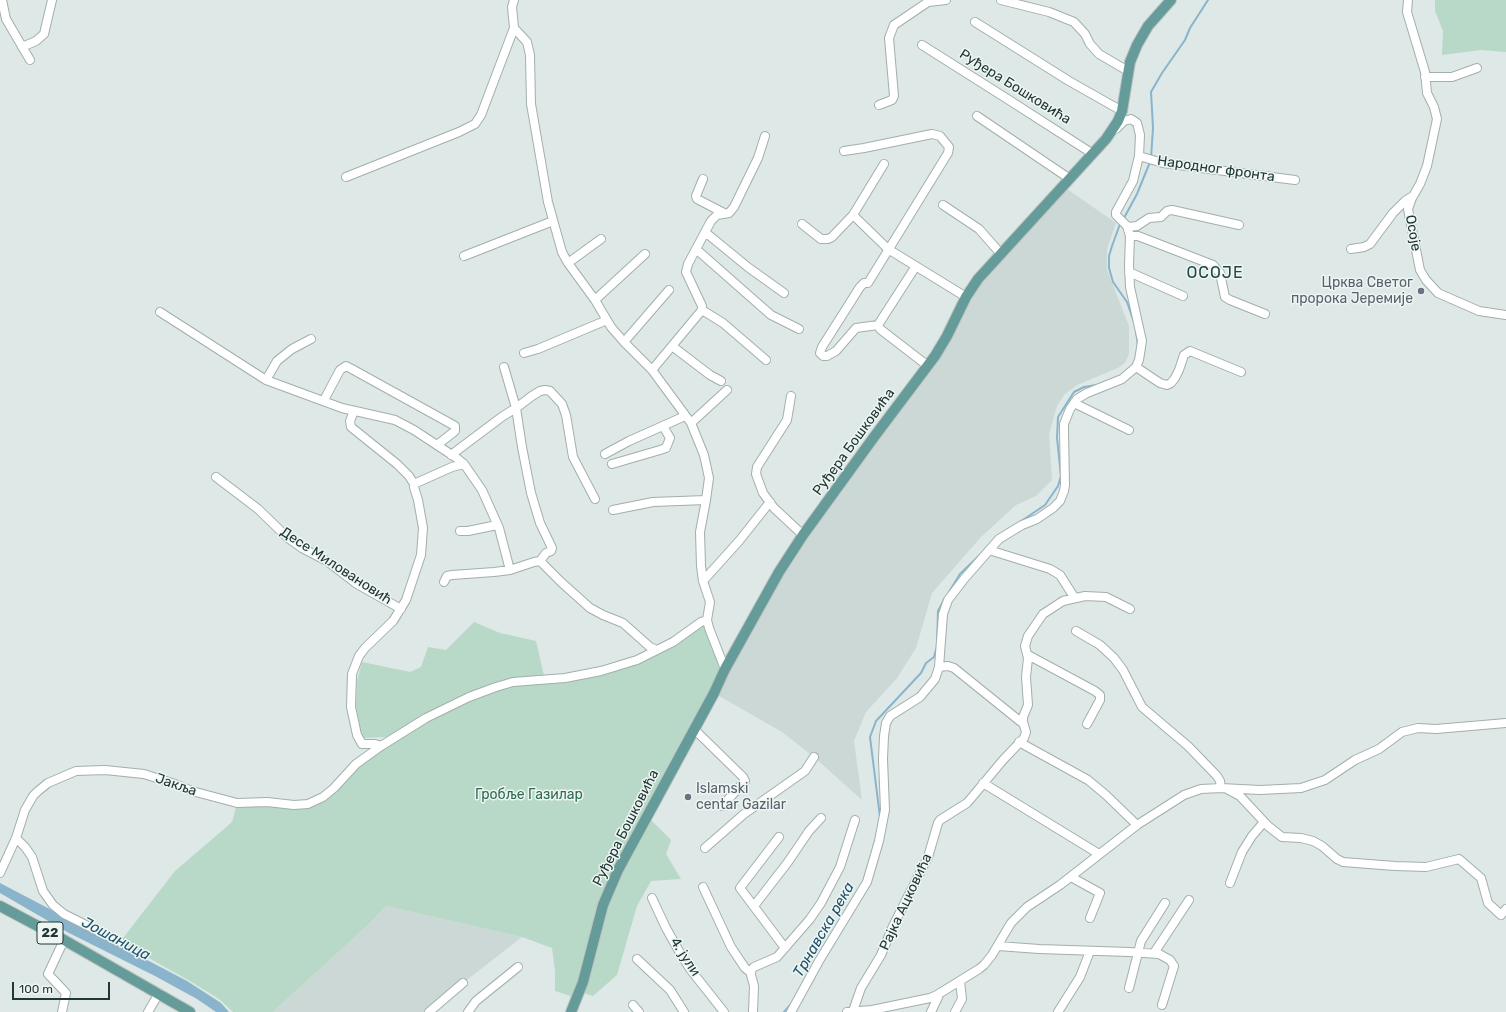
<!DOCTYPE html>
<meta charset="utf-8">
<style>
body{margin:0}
#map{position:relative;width:1506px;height:1012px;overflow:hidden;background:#dee8e6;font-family:Rubik,sans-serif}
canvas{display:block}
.scale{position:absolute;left:12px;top:982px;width:98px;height:18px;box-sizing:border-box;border:2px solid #213735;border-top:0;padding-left:5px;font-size:12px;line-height:14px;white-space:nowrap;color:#213735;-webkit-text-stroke:3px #eef6f3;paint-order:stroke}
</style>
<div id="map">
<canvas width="1506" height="1012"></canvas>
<div class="scale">100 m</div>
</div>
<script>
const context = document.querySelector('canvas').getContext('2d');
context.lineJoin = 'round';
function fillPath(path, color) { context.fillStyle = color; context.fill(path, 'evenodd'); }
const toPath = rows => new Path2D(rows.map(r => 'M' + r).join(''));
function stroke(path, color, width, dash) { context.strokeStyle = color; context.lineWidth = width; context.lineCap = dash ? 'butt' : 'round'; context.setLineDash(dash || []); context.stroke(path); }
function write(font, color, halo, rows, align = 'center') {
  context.font = font + ' Rubik,sans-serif'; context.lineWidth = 3; context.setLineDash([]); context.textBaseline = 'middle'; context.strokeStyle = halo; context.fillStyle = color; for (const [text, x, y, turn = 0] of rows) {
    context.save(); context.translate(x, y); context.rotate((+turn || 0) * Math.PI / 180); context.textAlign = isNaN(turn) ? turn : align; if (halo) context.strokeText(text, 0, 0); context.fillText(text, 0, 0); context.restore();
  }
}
fillPath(toPath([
 [1064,187,1116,223,1107,249,1107,270,1129,326,1129,354,1125,363,1118,368,1077,385,1064,395,1057,406,1049,434,1052,480,1036,496,1016,505,981,537,932,593,916,648,897,678,866,712,854,741,862,800,814,757,782,732,714,693,771,587,907,393,966,297],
 [386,906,522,937,463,983,429,1012,273,1012,370,923]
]), '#ccd8d5');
fillPath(toPath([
 [1435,0,1506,0,1506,52,1481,50,1442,55,1443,31,1435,11],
 [707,620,725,669,647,816,671,840,666,854,681,879,651,881,637,906,617,975,593,996,580,992,577,998,555,991,555,971,552,948,522,937,386,906,370,923,273,1012,233,1012,219,999,190,981,120,942,175,871,231,823,233,819,237,803,308,804,381,746,481,692,541,679,518,677,490,684,386,737,362,738,356,706,357,681,362,662,410,672,421,667,428,647,446,650,474,622,500,633,536,641,545,680,623,665]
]), '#b8d9c7');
fillPath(toPath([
 [0,883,187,981,221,1003,229,1012,216,1012,197,999,155,976,69,933,0,893]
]), '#89b4cb');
stroke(toPath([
 [1151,158,1153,128,1151,92,1162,73,1185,40,1190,28,1208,0],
 [1124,218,1137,194,1150,162],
 [1120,224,1112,246,1109,256,1109,268,1113,282,1127,302,1135,325],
 [1136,331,1138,345],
 [1011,528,1045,505,1058,486,1061,476,1057,438,1058,417,1074,392,1084,387,1097,385],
 [949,592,960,574,985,550],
 [880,817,870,737,876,721,921,673,926,663,934,657,937,646,938,611,945,598],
 [845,911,850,903],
 [784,1012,792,1003]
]), '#89b4cb', 2);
const minor = toPath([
 [2,0,6,19,30,60],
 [1001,0,1049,12,1074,22,1085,34,1090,44,1099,54,1128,71],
 [1408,0,1407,12,1425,72,1427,93,1434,107,1437,119,1427,166,1420,184,1412,198,1408,209,1420,270,1426,280,1438,293,1479,311,1506,315],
 [975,22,1069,81,1122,111],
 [514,28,527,42,530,55,531,104,548,202,562,252,568,263,595,300,611,327,624,342,652,370,691,423,704,455,709,478,706,500,700,532,701,566,703,581,710,602,707,620,709,628,725,669],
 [922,45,1009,100,1093,154],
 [22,47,36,41,44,34,52,0],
 [1425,77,1452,77,1477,68],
 [879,105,892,100,894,96,889,38,894,25,928,2,946,0],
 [977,116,1070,179],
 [844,151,864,148,932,134,940,136,949,147,948,153,868,283,864,283,860,287,822,347,820,353,823,356,827,356,836,351,856,328,878,325],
 [1139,156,1163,163,1295,180],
 [346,177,459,132,475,124,481,115,514,28,512,7,514,0],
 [703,179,696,196,697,199,724,213],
 [943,205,979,229,1001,254],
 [853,215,888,249,966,297],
 [802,224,821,239,828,239,832,237,853,215,884,164],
 [1128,227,1137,226,1149,218,1161,217,1167,211,1172,210,1239,225],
 [705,232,749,268,784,293],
 [1130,236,1138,236,1213,265,1220,273,1225,297,1230,300,1265,314],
 [696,249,771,315,799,329],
 [1351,249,1364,247,1370,244,1393,213,1405,201,1413,196],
 [464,256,553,221],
 [568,263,601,239],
 [916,266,878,325,880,329,928,366],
 [1129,272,1183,296],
 [595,300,645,254],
 [702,310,723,323,766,360],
 [160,312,266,380,342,408,395,420,414,430,458,459,464,464,482,490,499,528,510,570],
 [624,342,669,290],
 [672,346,710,375,721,381],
 [524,353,538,349,607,320],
 [504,367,516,408,522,447,531,493,540,523,552,548,551,551,546,553,540,561],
 [1136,367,1160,383,1167,385,1171,383,1175,378,1179,370,1184,355,1190,351,1241,372],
 [652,370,702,310,702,306,686,272,688,264,711,221,717,215,729,213,734,207,758,158,765,136],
 [266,380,277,361,292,349,311,339],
 [791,396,787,420,757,467,756,474,763,493,774,508,803,535],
 [324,400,340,370,346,366,350,368,455,426,455,431,437,445],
 [1074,403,1129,430],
 [354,411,350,421,351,427,397,464,409,476,414,484,414,487,418,500,423,528,421,555,406,600,393,621,365,648,359,656,352,674,351,707,357,735,362,744,375,744,381,746],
 [691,423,727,390],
 [605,454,629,441,685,416],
 [451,455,503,416,516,408,532,396,540,391,545,390,550,391,562,404,566,415,573,457,595,499],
 [612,464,660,450,666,448,670,438,663,426],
 [216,477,258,509,288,538,302,548,327,561,357,584,401,609],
 [414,484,452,467,464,464],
 [613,510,653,502,706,500],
 [460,531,468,531,497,525],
 [989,550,1050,569,1060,575,1074,597],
 [703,581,739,541,770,502],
 [444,582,447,576,452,575,494,572,510,570,534,562,540,561,561,582,590,608,603,615,623,623,650,647,657,650,673,642,701,622,707,620],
 [1076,631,1100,645,1114,658,1123,670,1142,707,1188,746,1217,776,1220,781,1221,788],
 [1028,655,1095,691,1100,695,1100,700,1087,724],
 [939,667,948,666,954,668,1021,722,1023,722],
 [1023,722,1023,717,1028,705,1026,677,1028,658,1025,646,1028,636,1043,614,1063,601,1085,596,1106,597,1130,609],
 [694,729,743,777,745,781,722,806],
 [1019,742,1088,780,1106,795,1137,825],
 [983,783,1099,854],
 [1227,789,1240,796,1268,826,1282,837,1301,838,1313,841,1322,846,1337,859,1343,862,1395,866,1426,867,1459,859,1481,878,1488,903,1501,915,1506,909],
 [779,837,740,888,785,948],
 [16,838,25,847,32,857,43,891,53,905,64,914,120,942],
 [705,848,744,814,805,771,814,757],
 [0,873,16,838,25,810,33,796,38,791,48,783,76,771,105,770,144,774,175,784,192,791,237,803,267,802,294,805,308,804,323,797,334,788,356,764,381,746,426,718,469,697,496,687,513,682,565,678,601,671,637,660,657,650],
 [1071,877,1100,893,1090,918],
 [1230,883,1242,852,1252,836,1264,822],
 [703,887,731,947,745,968,750,972],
 [652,898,666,928,679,951,690,969,724,1012],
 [754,906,788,862,809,831,821,818],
 [998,946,1039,949,1129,952,1159,954,1170,960,1174,966,1162,1005],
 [1154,953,1189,900],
 [637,959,670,990,684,1012],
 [1129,988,1141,941,1165,903],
 [633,1005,639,1012],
 [853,1011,861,988,881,955,893,926,928,857,938,823,940,820,967,803,973,796,1003,760,1024,738,1026,732,1023,722],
 [62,1012,66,993,48,974,64,940],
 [148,1012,159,993],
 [429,1012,463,983],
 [468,1012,476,1001,518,967],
 [753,1012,754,986,751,975,751,970,754,967,777,957,810,919,821,903,840,867,855,820],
 [791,1012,819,961,867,882,879,841,885,810,883,759,884,736,886,723,890,716,920,697,935,679,939,667,943,614,948,600,964,579,999,539,1022,525,1037,519,1053,508,1060,501,1064,491,1065,485,1064,430,1064,424,1070,409,1077,399,1087,393,1122,379,1136,367,1139,360,1142,341,1130,287,1129,265,1130,236,1127,226,1116,215,1116,212,1133,181,1139,156,1140,135,1137,123,1131,119,1124,121,1116,129],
 [847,1012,872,1010,930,998,937,995,979,969,984,965,992,955,1011,923,1027,907,1060,885,1137,825,1184,795,1201,789,1221,788,1260,790,1301,788,1325,780,1355,760,1379,749,1402,732,1418,728,1436,729,1506,723],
 [931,1012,940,993],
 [955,1012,962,999,960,981],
 [1058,1012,1080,977,1090,951]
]);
const major = toPath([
 [0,906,64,940,190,1012],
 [571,1012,583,982,603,905,618,870,714,693,725,669,779,572,803,535,874,437,935,356,947,336,966,297,978,279,1106,139,1118,121,1122,111,1130,62,1137,45,1148,26,1171,0]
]);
stroke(minor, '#a2afad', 10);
stroke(major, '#bcc3c2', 12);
stroke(minor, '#fff', 8);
stroke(major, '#659b98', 10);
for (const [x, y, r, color] of [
 [1421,291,4,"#6b7280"],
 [688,797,4,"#6b7280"]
]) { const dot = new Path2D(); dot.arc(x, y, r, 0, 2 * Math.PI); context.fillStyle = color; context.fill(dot); stroke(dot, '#eef6f3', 1.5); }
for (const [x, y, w] of [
 [50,933,26]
]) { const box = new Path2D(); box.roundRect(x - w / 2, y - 11, w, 22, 3); context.fillStyle = '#eef6f3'; context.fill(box); stroke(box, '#213735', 1); }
write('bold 13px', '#213735', null, [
 ["22",50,933]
]);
write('14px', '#213735', '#eef6f3', [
 ["Руђера Бошковића",1015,87,32],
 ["Народног фронта",1216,169,8],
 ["Осоје",1413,233,80],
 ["Руђера Бошковића",854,442,-54],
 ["Десе Миловановић",336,566,33],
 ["Јакља",176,785,19],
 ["Руђера Бошковића",626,828,-63],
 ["Рајка Ацковића",906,902,-65],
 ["4. јули",685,957,57]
]);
write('14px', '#5b616d', '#eef6f3', [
 ["Црква Светог",1413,283],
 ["пророка Јеремије",1413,299],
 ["Islamski",696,789,"left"],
 ["centar Gazilar",696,805,"left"]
], 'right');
write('14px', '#2e6a51', '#eef6f3', [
 ["Гробље Газилар",529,795]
]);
write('italic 15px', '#20526e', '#eef6f3', [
 ["Трнавска река",824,930,-60],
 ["Јошаница",116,939,28]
]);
context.letterSpacing = '1px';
write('16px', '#1f4745', '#eef6f3', [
 ["ОСОЈЕ",1215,273]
]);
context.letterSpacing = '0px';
</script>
